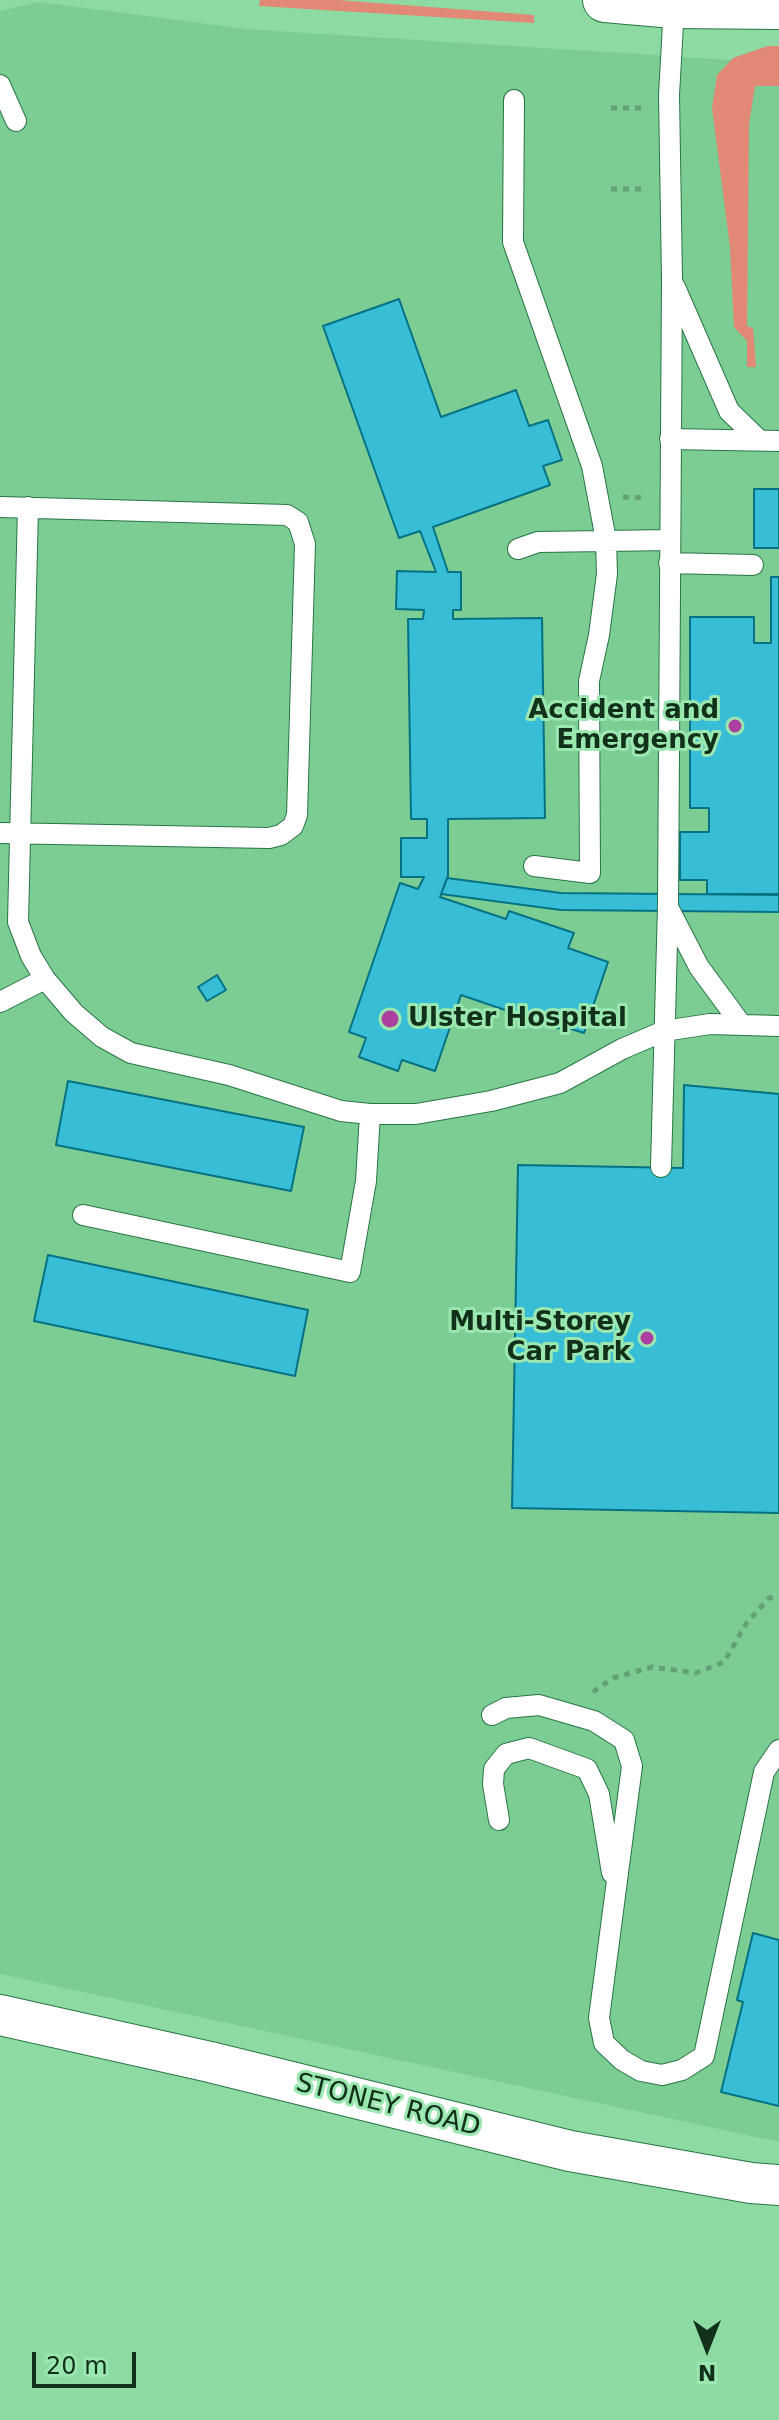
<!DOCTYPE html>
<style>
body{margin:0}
#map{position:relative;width:779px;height:2420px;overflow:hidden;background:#8ddaa2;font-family:"DejaVu Sans",sans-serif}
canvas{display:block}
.north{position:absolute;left:667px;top:2308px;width:80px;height:80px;-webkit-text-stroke:6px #9ae7af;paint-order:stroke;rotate:180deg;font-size:22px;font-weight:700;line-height:32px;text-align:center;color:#11311b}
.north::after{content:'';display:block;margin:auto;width:28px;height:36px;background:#11311b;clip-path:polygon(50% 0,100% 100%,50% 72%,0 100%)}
.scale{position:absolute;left:32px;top:2352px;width:104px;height:36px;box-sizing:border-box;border:4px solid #11311b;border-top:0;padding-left:10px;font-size:24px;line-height:28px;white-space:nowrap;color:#11311b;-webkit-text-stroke:6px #9ae7af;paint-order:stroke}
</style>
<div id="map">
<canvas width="779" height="2420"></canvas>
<div class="north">N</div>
<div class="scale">20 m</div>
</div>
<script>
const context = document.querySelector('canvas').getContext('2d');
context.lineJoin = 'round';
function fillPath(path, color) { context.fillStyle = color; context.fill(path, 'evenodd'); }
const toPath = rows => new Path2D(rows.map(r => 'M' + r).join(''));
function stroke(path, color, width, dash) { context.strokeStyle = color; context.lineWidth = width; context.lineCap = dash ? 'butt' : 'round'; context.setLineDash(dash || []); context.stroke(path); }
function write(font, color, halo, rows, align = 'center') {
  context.font = font + ' "DejaVu Sans",sans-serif'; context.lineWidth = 6; context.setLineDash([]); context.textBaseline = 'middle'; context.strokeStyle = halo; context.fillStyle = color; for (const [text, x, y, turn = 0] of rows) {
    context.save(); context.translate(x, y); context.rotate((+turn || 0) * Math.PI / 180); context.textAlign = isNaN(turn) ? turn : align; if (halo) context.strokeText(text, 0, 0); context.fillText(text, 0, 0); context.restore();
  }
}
fillPath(toPath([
 [40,2,245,29,779,63,779,2142,0,1974,0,11]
]), '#7ccd93');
fillPath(toPath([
 [260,0,338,0,534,15,534,23,259,6],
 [768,46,779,46,779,86,755,86,749,124,747,326,753,328,756,367,747,367,747,341,734,327,730,247,712,108,717,75,733,58]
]), '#e18876');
const building = toPath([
 [399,299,441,417,516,390,529,426,548,420,562,460,543,466,550,485,433,527,448,572,461,572,461,610,453,610,453,619,542,618,545,818,448,819,448,876,440,897,506,919,509,911,574,933,568,948,608,962,584,1033,565,1027,564,1030,461,995,435,1071,402,1060,398,1071,359,1057,366,1038,349,1032,400,883,418,889,424,877,401,877,401,838,427,838,427,819,411,819,408,619,423,619,424,610,396,609,397,571,436,572,420,531,399,538,323,326,399,299],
 [754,489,779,489,779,548,754,548,754,489],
 [771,577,779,577,779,894,707,894,707,880,680,880,680,832,709,832,709,808,690,808,690,617,754,617,754,643,771,643,771,577],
 [447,878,561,893,779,895,779,912,561,910,441,894,447,878],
 [217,975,226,990,207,1001,198,987,217,975],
 [68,1081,304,1127,291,1191,56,1145,68,1081],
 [684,1085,779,1094,779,1513,512,1508,518,1165,683,1168,684,1085],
 [48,1255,308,1310,295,1376,34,1321,48,1255],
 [753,1933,779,1940,779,2106,721,2092,743,2002,737,2000,753,1933]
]);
fillPath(building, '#37bdd5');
stroke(building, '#057283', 2);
const service = toPath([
 [0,85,16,121],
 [514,100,513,242,592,466,606,540,607,574,599,635,589,681,590,873,534,866],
 [675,287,729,411,759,440],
 [670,439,779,441],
 [0,507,287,515,298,522,305,544,297,815,293,826,281,835,269,838,0,833],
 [28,507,18,922,31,956,45,979,74,1013,102,1037,131,1053,229,1075,341,1111,370,1114,416,1114,491,1101,560,1083,622,1049,664,1031,710,1024,779,1026],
 [518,549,538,542,670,540],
 [669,563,753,565],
 [669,909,699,967,741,1024],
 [0,1002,45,979],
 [661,1167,668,905,672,279,669,95,674,6],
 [83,1215,350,1272,366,1181,370,1114],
 [492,1715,506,1708,539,1705,594,1721,624,1740,632,1766,599,2018,604,2043,622,2060,641,2071,662,2075,682,2070,704,2056,764,1772,779,1750],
 [499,1820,493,1784,494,1769,506,1754,529,1748,587,1769,599,1794,612,1873]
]);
const minor = toPath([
 [0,2015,210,2062,570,2151,751,2183,779,2185]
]);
const trunk = toPath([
 [605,0,674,6,779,7]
]);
stroke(service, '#287645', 22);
stroke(minor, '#287645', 42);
stroke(trunk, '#287645', 46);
stroke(toPath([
 [611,108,642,108],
 [611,189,646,189],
 [623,497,645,498],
 [593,1692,613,1678,652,1667,696,1673,724,1662,746,1624,769,1598,779,1596]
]), '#64a276', 5, [6, 6]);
stroke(service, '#fff', 20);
stroke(minor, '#fff', 40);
stroke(trunk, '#fff', 44);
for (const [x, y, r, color] of [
 [735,726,8,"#ac40a0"],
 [390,1019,10,"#ac40a0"],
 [647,1338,8,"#ac40a0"]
]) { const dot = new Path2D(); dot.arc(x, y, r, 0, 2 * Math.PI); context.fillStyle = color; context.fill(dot); stroke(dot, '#9ae7af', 3); }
write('bold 26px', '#11311b', '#9ae7af', [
 ["Accident and",719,711],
 ["Emergency",719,741],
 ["Ulster Hospital",408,1019,"left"],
 ["Multi-Storey",631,1323],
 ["Car Park",631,1353]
], 'right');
write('26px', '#11311b', '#9ae7af', [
 ["STONEY ROAD",388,2106,14]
]);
</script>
